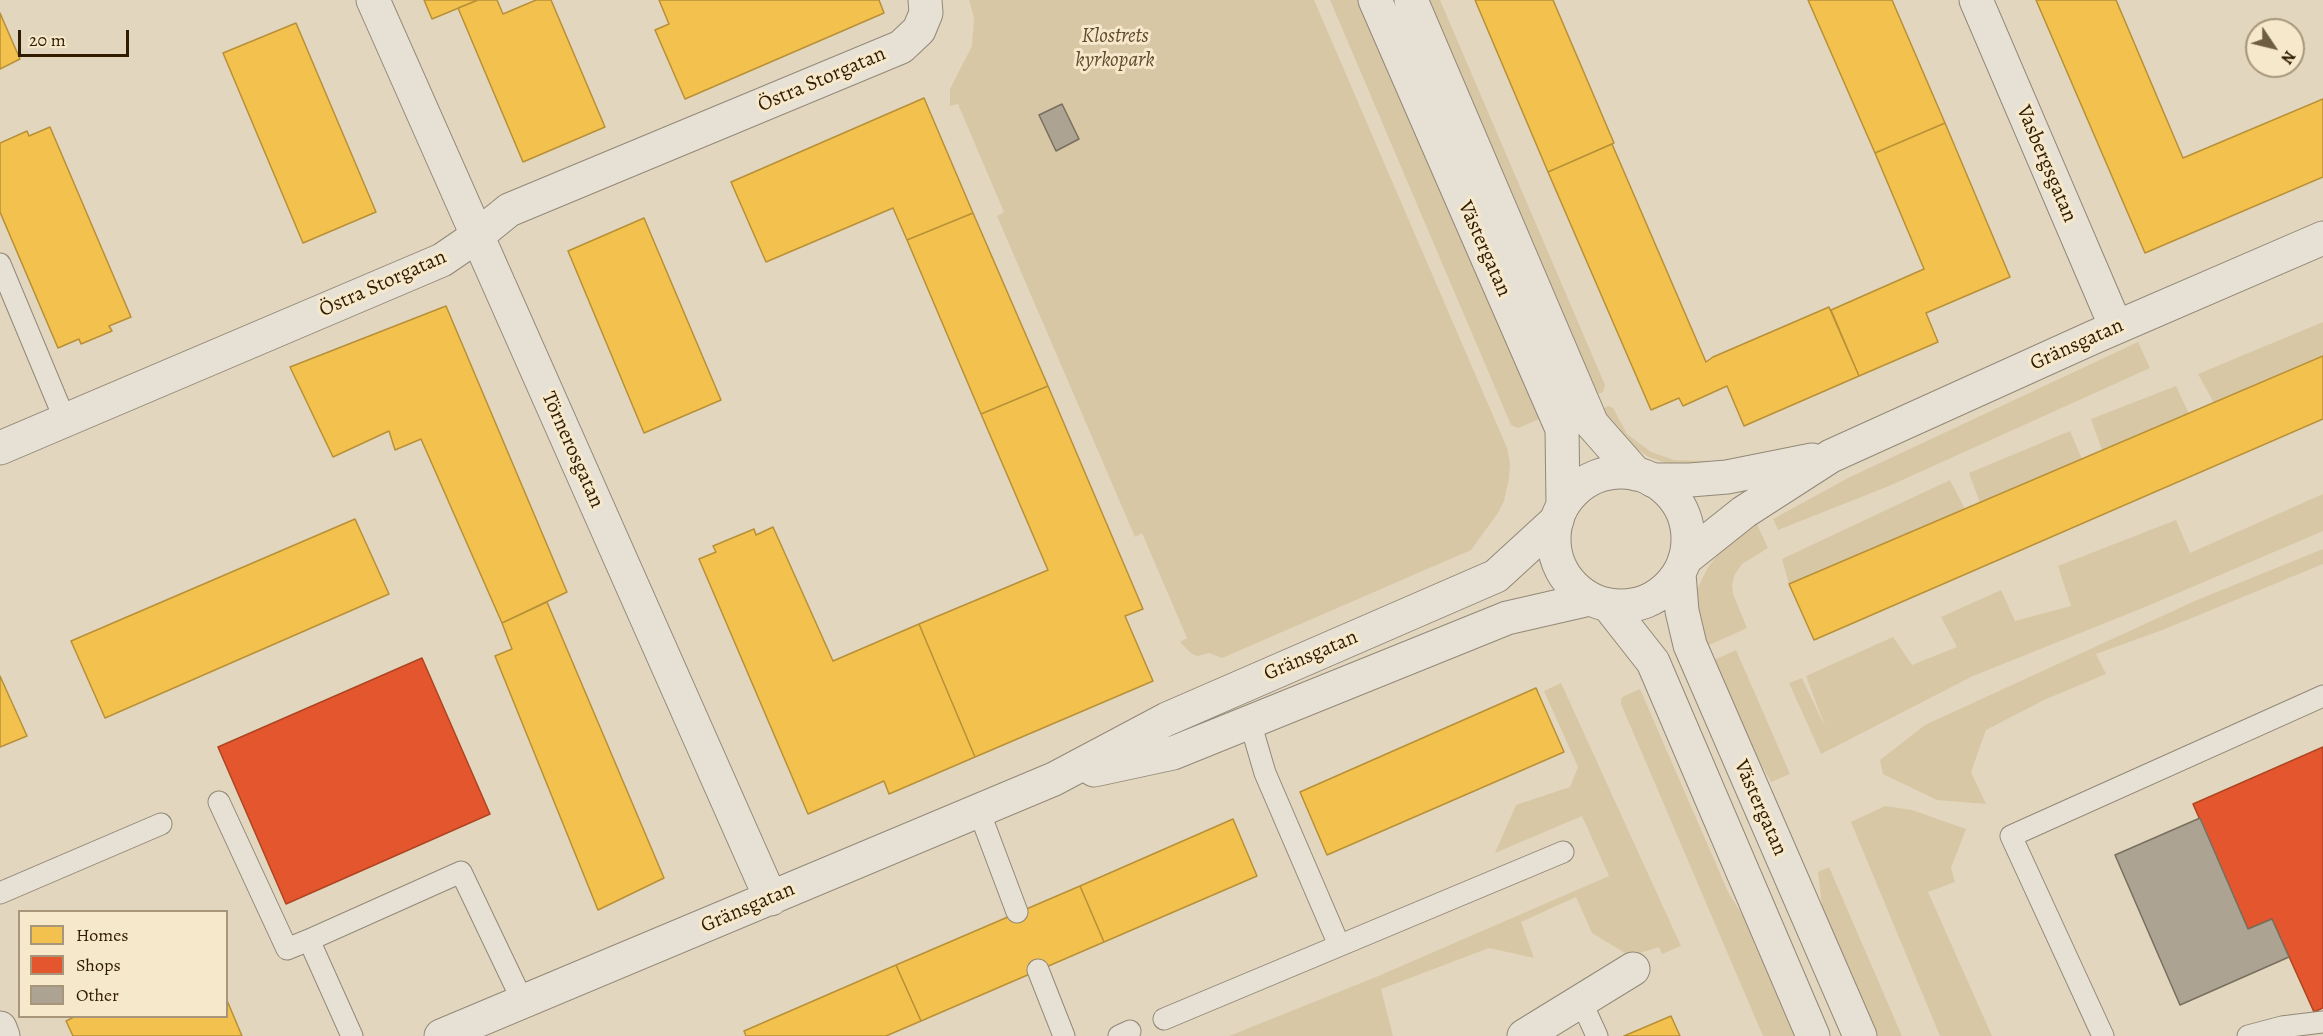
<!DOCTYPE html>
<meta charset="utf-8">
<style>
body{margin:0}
#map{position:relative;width:2323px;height:1036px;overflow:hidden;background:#e2d6be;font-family:Alegreya,serif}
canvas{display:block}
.legend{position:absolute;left:18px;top:910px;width:210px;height:108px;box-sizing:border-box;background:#f6e8cb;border:2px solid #a7967a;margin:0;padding:8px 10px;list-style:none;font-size:18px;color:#311c00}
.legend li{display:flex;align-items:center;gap:12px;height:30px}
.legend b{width:30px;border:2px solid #a7967a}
.north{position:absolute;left:2245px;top:18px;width:60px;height:60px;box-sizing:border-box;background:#f6e8cb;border:2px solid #a7967a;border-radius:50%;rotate:125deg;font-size:16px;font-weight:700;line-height:24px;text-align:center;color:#311c00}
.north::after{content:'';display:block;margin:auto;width:21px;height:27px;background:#6f5d42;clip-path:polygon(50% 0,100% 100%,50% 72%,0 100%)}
.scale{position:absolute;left:18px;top:30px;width:111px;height:27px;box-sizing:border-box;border:3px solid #311c00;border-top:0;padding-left:8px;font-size:18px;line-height:21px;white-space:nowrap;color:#311c00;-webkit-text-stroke:4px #f6e8cb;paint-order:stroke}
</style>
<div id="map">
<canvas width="2323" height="1036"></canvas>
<ul class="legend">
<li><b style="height:16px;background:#f2c14e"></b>Homes</li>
<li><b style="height:16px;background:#e4572e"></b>Shops</li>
<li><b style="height:16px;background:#ada392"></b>Other</li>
</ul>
<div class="north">N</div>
<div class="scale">20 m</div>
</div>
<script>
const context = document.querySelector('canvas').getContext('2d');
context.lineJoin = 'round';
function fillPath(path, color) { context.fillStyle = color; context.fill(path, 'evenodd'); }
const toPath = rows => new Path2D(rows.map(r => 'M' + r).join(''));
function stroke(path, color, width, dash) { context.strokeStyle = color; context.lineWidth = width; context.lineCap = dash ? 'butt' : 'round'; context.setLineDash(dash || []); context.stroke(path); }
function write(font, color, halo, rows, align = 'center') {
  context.font = font + ' Alegreya,serif'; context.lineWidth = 6; context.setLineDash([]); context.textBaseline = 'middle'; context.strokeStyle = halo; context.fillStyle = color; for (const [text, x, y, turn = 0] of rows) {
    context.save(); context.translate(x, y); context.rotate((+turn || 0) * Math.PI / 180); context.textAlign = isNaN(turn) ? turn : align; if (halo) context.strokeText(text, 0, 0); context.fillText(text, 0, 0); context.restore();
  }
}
fillPath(toPath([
 [969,0,1314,0,1507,448,1510,463,1509,478,1504,501,1498,513,1471,550,1222,658,1209,653,1198,656,1192,654,1180,642,1187,638,1142,533,1135,537,997,216,1004,212,958,104,950,106,950,89,972,46,974,18],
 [1330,0,1363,0,1542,418,1518,428,1511,425],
 [1417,0,1440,0,1605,385,1603,392,1589,398],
 [2323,322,2323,356,2214,403,2198,374],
 [2138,342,2150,368,1889,486,1778,530,1773,519,1848,478],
 [2176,386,2189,414,2102,450,2091,419],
 [1608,406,1613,408,1627,434,1651,452,1674,460,1714,461,1716,462,1671,465,1649,457,1628,444,1598,411],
 [2070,431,2082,459,1980,503,1969,473],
 [1950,480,1965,509,1789,584,1782,559],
 [2323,494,2323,531,2150,605,1973,676,1821,754,1789,683,1802,678,1826,729,1806,676,1893,637,1912,665,1957,647,1941,617,2001,590,2015,621,2071,606,2058,566,2176,520,2190,553],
 [1757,524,1768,548,1742,564,1735,574,1732,585,1733,594,1747,628,1705,647,1697,631,1696,592,1707,569,1718,554,1738,535],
 [2323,549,2323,564,2165,629,2096,654,2106,674,2044,700,1986,730,1971,772,1986,804,1937,800,1883,774,1880,760,1925,725,2197,600],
 [1736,650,1790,774,1771,782,1756,755,1712,661],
 [1561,683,1681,946,1662,954,1659,947,1630,956,1592,933,1576,897,1521,922,1534,958,1489,948,1381,989,1393,1036,1229,1036,1376,977,1609,876,1582,816,1495,853,1516,805,1570,787,1578,767,1544,691],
 [1640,689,1729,894,1745,919,1798,1036,1763,1036,1621,704,1621,699,1624,696],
 [1885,806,1912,810,1966,829,1951,868,1955,882,1928,892,1992,1036,1940,1036,1851,822],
 [1829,867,1902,1036,1873,1036,1832,942,1822,906,1818,872]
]), '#d8c7a5');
const homes = toPath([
 [424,0,478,0,432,19,424,0],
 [478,0,497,0,503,14,536,0,551,0,605,127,523,162,458,8,478,0],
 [659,0,879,0,884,13,685,99,655,30,669,24,659,0],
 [1475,0,1553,0,1614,143,1548,172,1475,0],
 [1808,0,1892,0,1945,123,1875,153,1808,0],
 [2036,0,2116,0,2183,158,2323,99,2323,177,2145,253,2036,0],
 [0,13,20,59,0,69,0,13],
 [296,23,376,212,303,243,223,53,296,23],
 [924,98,973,213,907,240,893,208,766,262,731,182,924,98],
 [1945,123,2010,277,1926,313,1938,342,1859,376,1831,310,1924,269,1875,153,1945,123],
 [50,127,131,317,109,326,112,331,81,344,79,339,58,348,0,212,0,143,27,131,29,136,50,127],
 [1612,144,1706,362,1713,357,1829,307,1859,376,1744,426,1727,386,1683,406,1679,398,1651,410,1548,172,1612,144],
 [973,213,1048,386,981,414,907,240,973,213],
 [644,218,721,400,644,433,568,251,644,218],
 [446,306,567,592,502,623,421,439,395,450,389,431,333,457,290,367,446,306],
 [2323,356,2323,419,1814,640,1789,584,2323,356],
 [1048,386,1143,609,1125,616,1153,681,975,757,919,624,1048,570,981,414,1048,386],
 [355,519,389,594,105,718,71,641,355,519],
 [773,527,833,661,919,624,975,757,889,794,884,781,808,814,699,559,716,552,713,546,754,529,756,535,773,527],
 [547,602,664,878,598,910,495,656,512,649,502,623,547,602],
 [0,676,27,736,0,747,0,676],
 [1536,688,1564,752,1327,855,1300,792,1536,688],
 [1233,819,1257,876,1104,942,1080,886,1233,819],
 [1080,886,1104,942,921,1021,896,965,1080,886],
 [896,965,921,1021,886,1036,746,1036,744,1031,896,965],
 [226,998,242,1036,73,1036,66,1021,76,1016,226,1016,226,998],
 [1671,1016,1680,1036,1624,1036,1671,1016]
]);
fillPath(homes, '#f2c14e');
stroke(homes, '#b89037', 1.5);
const shops = toPath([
 [422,658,490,814,286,904,218,747,422,658],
 [2323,747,2323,1008,2314,1012,2272,919,2248,929,2193,804,2323,747]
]);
fillPath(shops, '#e4572e');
stroke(shops, '#ae4520', 1.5);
const building = toPath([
 [1062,104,1079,139,1056,151,1039,115,1062,104],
 [2200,818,2248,929,2272,919,2289,957,2180,1005,2115,855,2200,818]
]);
fillPath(building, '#ada392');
stroke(building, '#786f5e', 1.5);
const service = toPath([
 [0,264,65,420],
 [1250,722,1265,773,1339,945],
 [219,802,287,949,309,940],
 [979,811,1017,912],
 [0,893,161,824],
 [1038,970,1064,1036],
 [1581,1001,1597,1036],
 [1164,1019,1563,852],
 [352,1036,309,940,461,872,523,1002],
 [1119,1036,1130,1031],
 [2103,1036,2011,836,2323,696],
 [2248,1036,2282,1027,2323,1022]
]);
const minor = toPath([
 [373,0,771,899],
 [1976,0,2116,327],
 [0,448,442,260,477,236,509,210,901,47,919,30,926,13,925,0],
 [1652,480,1690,480,1727,477,1812,460],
 [1685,559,1744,512,1831,456,2094,337,2323,238],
 [1094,770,1173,753,1507,618,1590,599],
 [0,1028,3,1036],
 [441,1036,1054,779,1167,719,1496,576,1557,520],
 [1524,1036,1633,969]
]);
const tertiary = toPath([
 [1375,0,1562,429,1563,504],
 [1411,0,1592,424,1636,474],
 '1554 539a67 67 0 1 1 134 0a67 67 0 1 1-134 0Z',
 [1679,574,1682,611,1690,645,1860,1036],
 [1609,606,1653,662,1813,1036]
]);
stroke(service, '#928877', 23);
stroke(minor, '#928877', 35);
stroke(tertiary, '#928877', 35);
stroke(service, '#e7e1d5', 21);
stroke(minor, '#e7e1d5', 33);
stroke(tertiary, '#e7e1d5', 33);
write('italic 21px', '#614c2c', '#f6e8cb', [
 ["Klostrets",1115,37],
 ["kyrkopark",1115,61]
]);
write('21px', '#311c00', '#f6e8cb', [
 ["Östra Storgatan",822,80,-23],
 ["Vasbergsgatan",2046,164,67],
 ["Västergatan",1484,249,66],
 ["Östra Storgatan",383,284,-24],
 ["Gränsgatan",2077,345,-24],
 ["Törnerosgatan",572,450,66],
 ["Gränsgatan",1311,656,-23],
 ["Västergatan",1760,808,66],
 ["Gränsgatan",748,908,-23]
]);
</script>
